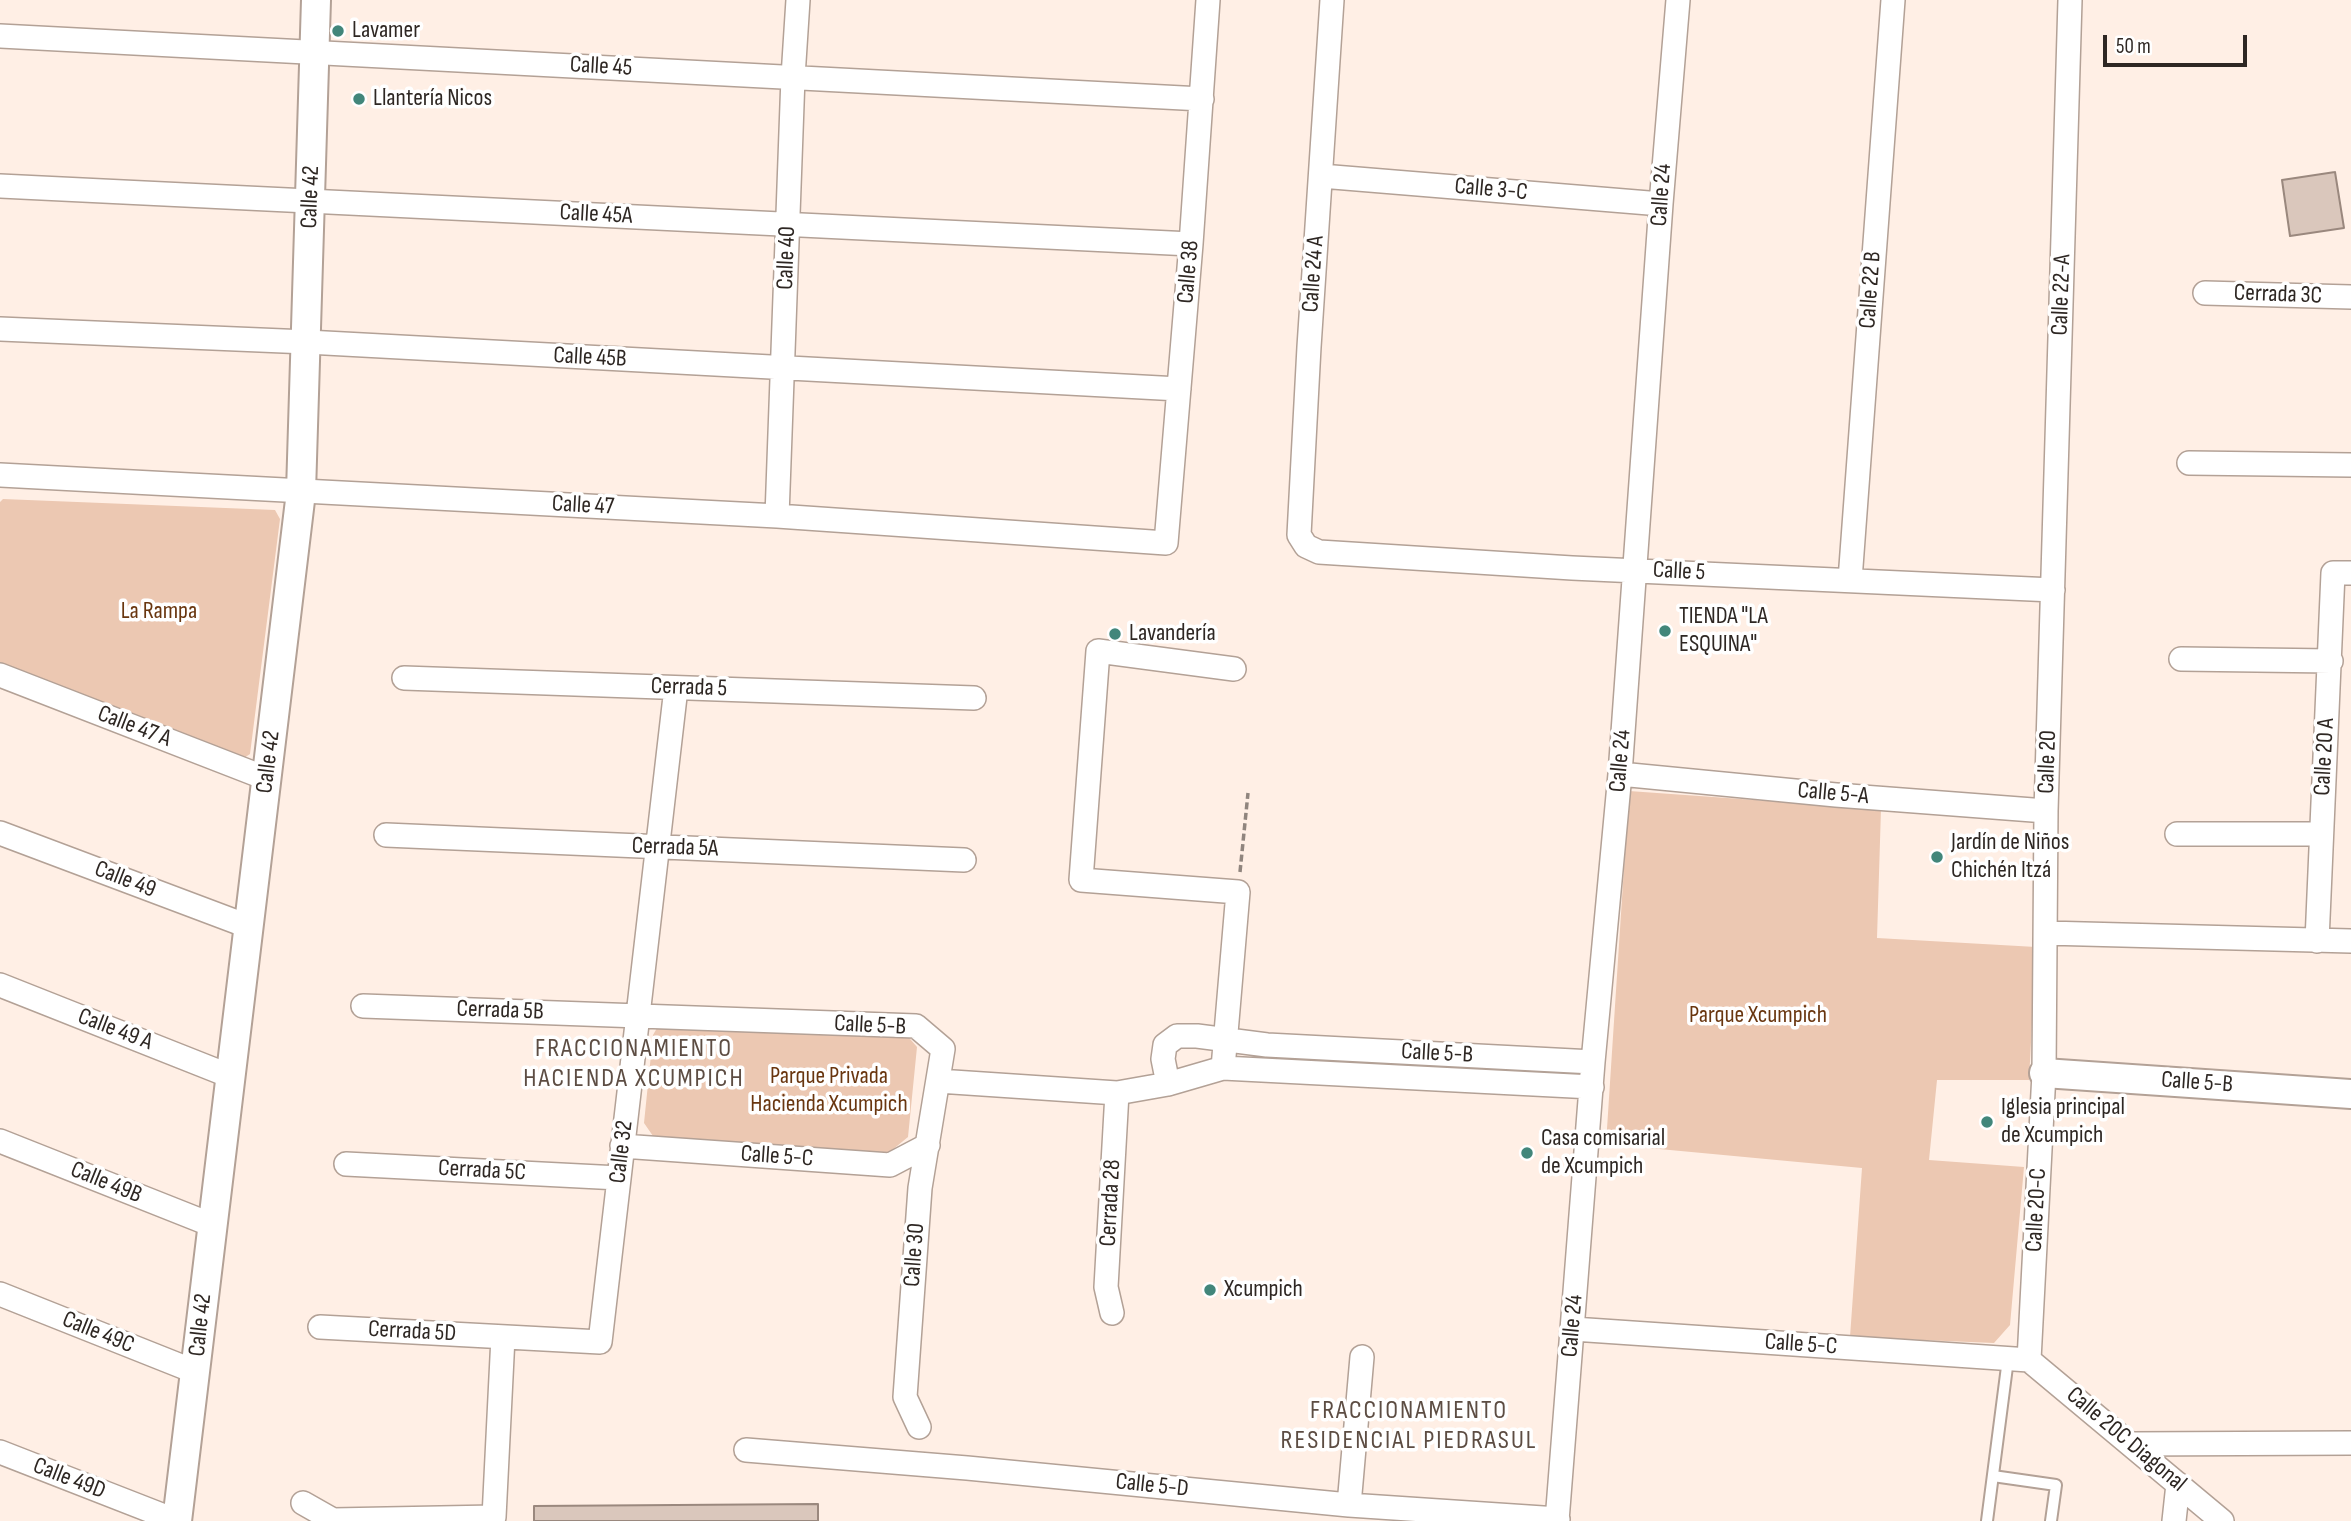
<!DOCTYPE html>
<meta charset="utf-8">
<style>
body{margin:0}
#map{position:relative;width:2351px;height:1521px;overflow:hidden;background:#ffefe5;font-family:"Sofia Sans Condensed",sans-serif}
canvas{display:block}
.scale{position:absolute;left:2103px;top:35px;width:144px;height:32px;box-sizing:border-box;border:4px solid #2e2723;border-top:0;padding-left:9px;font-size:21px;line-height:24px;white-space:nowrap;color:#2e2723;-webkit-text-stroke:5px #fff;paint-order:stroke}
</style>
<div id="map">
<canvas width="2351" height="1521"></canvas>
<div class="scale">50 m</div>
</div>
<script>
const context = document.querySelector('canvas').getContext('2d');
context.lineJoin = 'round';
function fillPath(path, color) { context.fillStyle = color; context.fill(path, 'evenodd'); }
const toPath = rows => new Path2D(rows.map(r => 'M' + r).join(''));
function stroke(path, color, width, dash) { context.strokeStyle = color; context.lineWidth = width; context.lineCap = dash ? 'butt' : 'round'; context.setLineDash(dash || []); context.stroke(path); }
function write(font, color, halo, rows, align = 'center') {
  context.font = font + ' "Sofia Sans Condensed",sans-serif'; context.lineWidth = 7; context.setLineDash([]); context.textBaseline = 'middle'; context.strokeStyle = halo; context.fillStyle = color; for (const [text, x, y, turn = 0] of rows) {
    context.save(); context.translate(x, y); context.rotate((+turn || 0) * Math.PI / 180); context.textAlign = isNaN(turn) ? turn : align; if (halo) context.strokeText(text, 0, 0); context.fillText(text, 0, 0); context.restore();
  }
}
fillPath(toPath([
 [3,499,275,510,280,519,250,754,244,758,0,666,0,502],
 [1629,791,1881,809,1877,938,2036,947,2029,1080,1937,1080,1929,1160,2024,1167,2010,1325,1994,1343,1850,1337,1862,1168,1606,1144],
 [657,1028,905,1033,917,1047,908,1137,886,1155,653,1136,644,1123,653,1035]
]), '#ecc8b2');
const building = toPath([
 [2335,172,2344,228,2290,236,2282,180,2335,172],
 [818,1504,818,1521,534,1521,534,1506,818,1504]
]);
fillPath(building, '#dac7bc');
stroke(building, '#9a887e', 2);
const service = toPath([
 [1993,1476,2056,1485,2051,1521],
 [1987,1521,2008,1359]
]);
const minor = toPath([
 [1332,0,1309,347,1299,535,1306,546,1319,552,1572,568,2053,590],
 [0,36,1202,99],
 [1321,176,1661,204],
 [0,186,1191,244],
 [2205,293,2351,297],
 [0,329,307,342,1179,389],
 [2189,463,2351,465],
 [0,475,777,516,1166,543,1191,244,1208,0],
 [777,516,793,77,798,0],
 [1850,580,1893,0],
 [2181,659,2331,661],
 [0,675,268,779],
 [404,678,974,698],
 [1620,774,1836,795,2046,811],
 [0,833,250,927],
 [2177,834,2321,834],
 [386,835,964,860],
 [2046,933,2351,941],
 [2317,941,2333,573,2351,573],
 [0,985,230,1076],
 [363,1006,916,1026,943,1049,920,1188,905,1397,919,1427],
 [1223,1068,1592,1087],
 [938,1081,1117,1093,1168,1084,1223,1068,1238,892,1081,880,1098,651,1234,669],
 [1168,1084,1163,1059,1165,1045,1177,1036,1197,1036,1267,1045,1593,1062],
 [0,1141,212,1225],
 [622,1146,890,1165,928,1145],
 [346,1164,619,1178],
 [0,1294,196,1372],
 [1112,1313,1106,1287,1117,1093],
 [320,1327,600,1342,676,688],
 [1573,1329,2029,1360],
 [2029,1360,2044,1073,2046,811,2070,0],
 [2029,1360,2222,1521],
 [2131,1444,2351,1443],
 [746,1450,967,1468,1349,1505,1558,1519],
 [0,1452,177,1521],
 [303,1503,333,1520,494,1517,503,1337],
 [1349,1505,1362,1357],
 [1557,1521,1593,1062,1620,774,1661,204,1678,0],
 [2174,1521,2178,1484]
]);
const tertiary = toPath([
 [2044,1073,2351,1094],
 [177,1521,301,492,316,0]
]);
stroke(service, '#b3a196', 14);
stroke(minor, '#b3a196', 26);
stroke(tertiary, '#b3a196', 32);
stroke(toPath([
 [1240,872,1248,793]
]), '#90857e', 3.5, [7, 3.5]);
stroke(service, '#fff', 10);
stroke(minor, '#fff', 23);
stroke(tertiary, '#fff', 28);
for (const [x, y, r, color] of [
 [338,31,7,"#42867a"],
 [359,99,7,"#42867a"],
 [1665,631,7,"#42867a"],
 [1115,634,7,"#42867a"],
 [1937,857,7,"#42867a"],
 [1987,1122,7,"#42867a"],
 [1527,1153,7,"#42867a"],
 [1210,1290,7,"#42867a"]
]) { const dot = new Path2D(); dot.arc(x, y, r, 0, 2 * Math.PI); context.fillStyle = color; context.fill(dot); stroke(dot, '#fff', 2.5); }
write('24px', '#2e2723', '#fff', [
 ["Lavamer",352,31],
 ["Llantería Nicos",373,99],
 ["TIENDA \"LA",1679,617],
 ["ESQUINA\"",1679,645],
 ["Lavandería",1129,634],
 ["Jardín de Niños",1951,843],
 ["Chichén Itzá",1951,871],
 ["Iglesia principal",2001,1108],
 ["de Xcumpich",2001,1136],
 ["Casa comisarial",1541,1139],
 ["de Xcumpich",1541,1167],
 ["Xcumpich",1224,1290]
], 'left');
write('24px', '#2e2723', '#fff', [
 ["Calle 45",601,67,3],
 ["Calle 3-C",1491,190,5],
 ["Calle 24",1662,195,-86],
 ["Calle 42",311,197,-88],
 ["Calle 45A",596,215,3],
 ["Calle 40",787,258,-88],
 ["Calle 38",1189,272,-85],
 ["Calle 24 A",1314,274,-86],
 ["Calle 22 B",1871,290,-86],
 ["Calle 22-A",2062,295,-88],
 ["Cerrada 3C",2278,295,2],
 ["Calle 45B",590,358,3],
 ["Calle 47",583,506,3],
 ["Calle 5",1679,572,3],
 ["Cerrada 5",689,688,2],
 ["Calle 47 A",134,727,21],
 ["Calle 20 A",2325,757,-87],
 ["Calle 24",1621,761,-85],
 ["Calle 42",269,762,-83],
 ["Calle 20",2048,762,-88],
 ["Calle 5-A",1833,794,5],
 ["Cerrada 5A",675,848,2],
 ["Calle 49",125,880,21],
 ["Cerrada 5B",500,1011,2],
 ["Calle 5-B",870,1026,3],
 ["Calle 49 A",115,1030,21],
 ["Calle 5-B",1437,1054,3],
 ["Calle 5-B",2197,1083,4],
 ["Calle 32",622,1152,-83],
 ["Calle 5-C",777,1157,4],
 ["Cerrada 5C",482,1171,3],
 ["Calle 49B",106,1183,22],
 ["Cerrada 28",1111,1203,-87],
 ["Calle 20-C",2037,1210,-87],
 ["Calle 30",915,1255,-86],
 ["Calle 42",201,1325,-84],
 ["Calle 24",1573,1326,-85],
 ["Cerrada 5D",412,1332,3],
 ["Calle 49C",98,1333,22],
 ["Calle 5-C",1801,1345,4],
 ["Calle 20C Diagonal",2126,1440,40],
 ["Calle 49D",69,1479,21],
 ["Calle 5-D",1152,1486,6]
]);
write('24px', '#69360f', '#fff', [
 ["La Rampa",159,612],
 ["Parque Xcumpich",1758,1016],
 ["Parque Privada",829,1077],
 ["Hacienda Xcumpich",829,1105]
]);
context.letterSpacing = '2px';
write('26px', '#5d4d43', '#fff', [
 ["FRACCIONAMIENTO",634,1049],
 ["HACIENDA XCUMPICH",634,1079],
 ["FRACCIONAMIENTO",1409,1411],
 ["RESIDENCIAL PIEDRASUL",1409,1441]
]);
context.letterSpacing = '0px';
</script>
